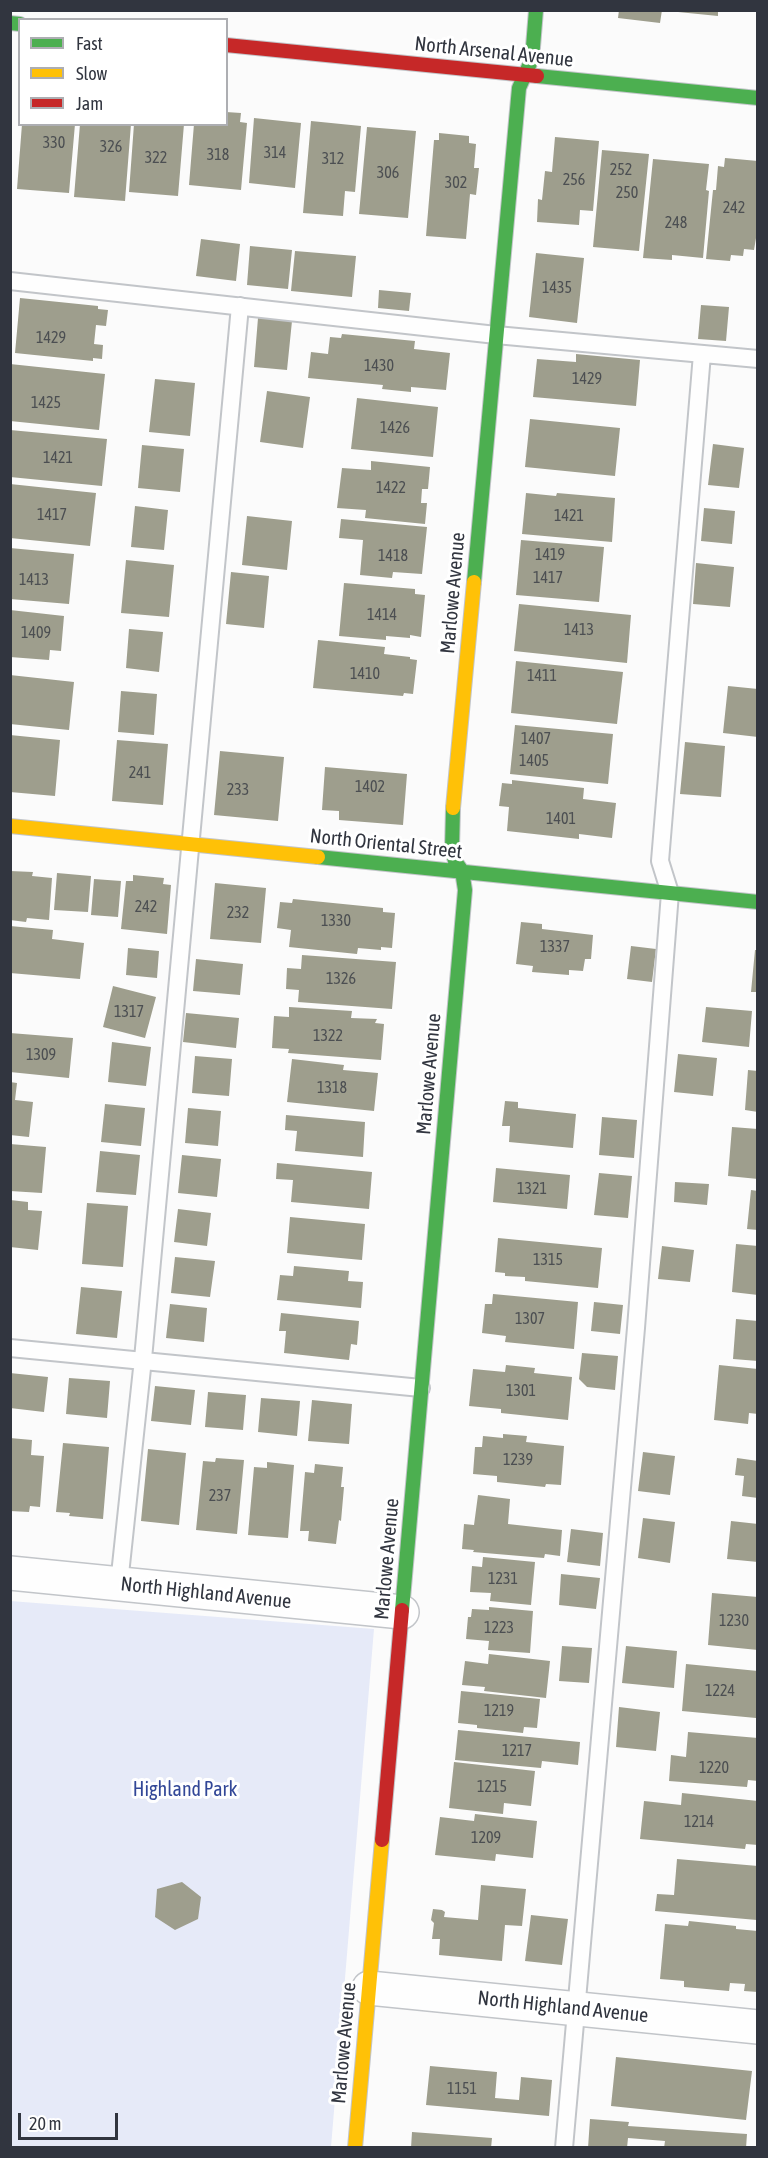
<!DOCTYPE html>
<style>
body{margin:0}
#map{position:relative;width:768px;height:2158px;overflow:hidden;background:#fbfbfb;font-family:"Asap Condensed",sans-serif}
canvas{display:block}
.frame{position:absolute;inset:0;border:12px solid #31353f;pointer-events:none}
.legend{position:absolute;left:18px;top:18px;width:210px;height:108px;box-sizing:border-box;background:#fff;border:2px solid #adaeb2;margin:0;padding:8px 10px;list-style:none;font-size:18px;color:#31353f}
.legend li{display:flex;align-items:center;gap:12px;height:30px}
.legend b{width:30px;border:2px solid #adaeb2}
.scale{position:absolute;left:18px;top:2113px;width:100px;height:27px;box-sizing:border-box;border:3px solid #31353f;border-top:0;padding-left:8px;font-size:18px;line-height:21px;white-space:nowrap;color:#31353f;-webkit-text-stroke:4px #fff;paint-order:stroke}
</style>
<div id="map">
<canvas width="768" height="2158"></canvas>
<div class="frame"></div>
<ul class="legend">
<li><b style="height:8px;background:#4caf50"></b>Fast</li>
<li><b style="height:8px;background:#ffc107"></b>Slow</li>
<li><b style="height:8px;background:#c62828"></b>Jam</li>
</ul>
<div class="scale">20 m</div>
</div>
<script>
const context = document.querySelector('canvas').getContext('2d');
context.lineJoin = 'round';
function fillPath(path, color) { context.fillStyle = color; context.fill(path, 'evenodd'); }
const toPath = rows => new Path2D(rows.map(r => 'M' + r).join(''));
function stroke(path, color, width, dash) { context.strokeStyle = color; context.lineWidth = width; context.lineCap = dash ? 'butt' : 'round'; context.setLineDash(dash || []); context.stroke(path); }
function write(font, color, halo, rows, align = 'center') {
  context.font = font + ' "Asap Condensed",sans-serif'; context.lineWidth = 6; context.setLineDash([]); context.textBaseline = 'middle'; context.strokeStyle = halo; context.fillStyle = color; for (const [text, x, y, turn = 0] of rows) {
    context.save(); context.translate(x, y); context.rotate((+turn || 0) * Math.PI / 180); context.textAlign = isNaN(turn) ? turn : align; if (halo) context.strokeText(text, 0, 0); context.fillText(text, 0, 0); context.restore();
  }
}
fillPath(toPath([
 [10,1601,374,1629,331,2147,11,2147]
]), '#e6eaf8');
fillPath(toPath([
 [619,10,662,10,660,23,618,18],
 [678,10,718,10,718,16,678,12],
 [226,112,241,113,240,122,247,123,241,190,189,185,194,124,226,124],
 [254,118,301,123,295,188,249,183],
 [311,121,361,126,355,192,345,191,343,216,303,213],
 [22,124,75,124,69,193,17,189],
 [80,124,131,124,125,201,74,197],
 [134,124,184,124,178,196,129,192],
 [367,127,416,131,408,218,359,214],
 [439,133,469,136,469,143,476,144,474,168,479,168,476,195,470,194,466,239,426,236,434,140,439,140],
 [555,137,599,141,593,211,580,210,579,225,537,222,538,199,542,200,545,171,552,172],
 [602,150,649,154,639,251,593,247],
 [725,158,758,161,758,226,754,250,744,249,743,256,731,255,730,261,706,259,713,190,716,190,718,166,724,167],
 [653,159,709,164,706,190,709,191,703,258,672,255,672,260,643,258],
 [201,239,240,244,236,281,196,276],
 [250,246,292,250,288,289,247,285],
 [295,251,356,256,352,297,291,291],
 [536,253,584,258,577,323,529,317],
 [379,290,411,293,409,311,378,308],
 [20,298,98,306,98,309,108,310,106,326,96,325,94,344,103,345,102,359,93,358,93,361,15,353],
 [701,305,729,307,726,341,698,339],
 [258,318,292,321,287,370,254,367],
 [342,334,415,341,414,349,450,353,446,390,411,387,411,392,382,389,383,385,308,378,311,352,328,354,330,337,341,338],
 [576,354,640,360,636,406,533,397,537,359,576,362],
 [10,364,105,374,99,430,10,421],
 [155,379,195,383,190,436,149,432],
 [267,391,310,397,303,448,260,442],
 [357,398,438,407,433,457,351,449],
 [530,419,620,428,615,476,525,467],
 [10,430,107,439,102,486,10,477],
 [713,444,744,448,739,488,708,485],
 [142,445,184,449,180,492,138,488],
 [371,461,430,467,428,489,422,489,421,503,427,503,425,524,365,518,366,510,337,508,342,468,371,470],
 [10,484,96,493,90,546,10,538],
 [526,493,556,496,557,493,615,498,612,542,522,534],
 [135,506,168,510,164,550,131,547],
 [704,508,735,511,732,544,701,541],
 [247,516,292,521,287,570,242,565],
 [341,519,427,527,422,574,393,572,392,578,360,575,363,540,339,538],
 [521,540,604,547,599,602,516,595],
 [10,548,74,554,69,604,10,599],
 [126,560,174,565,169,617,121,613],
 [696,563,734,567,730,607,693,604],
 [231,572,269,576,264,628,226,624],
 [344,583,415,589,415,594,425,595,421,637,410,635,410,638,386,636,386,640,339,636],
 [519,604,631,615,627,663,514,651],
 [10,610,64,616,61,651,50,650,49,660,10,657],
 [129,629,163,632,159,672,126,668],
 [318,640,385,647,384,654,410,657,410,659,417,660,413,694,404,693,403,696,313,688],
 [516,661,623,672,617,724,511,713],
 [10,675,74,682,69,730,10,724],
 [728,686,758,689,758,737,723,733],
 [121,691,157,694,154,735,118,732],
 [515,725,613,734,608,784,510,774],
 [10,735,60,740,55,796,10,792],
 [117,740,168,744,163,805,112,801],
 [685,742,725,746,721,797,680,794],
 [220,751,284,757,278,821,214,815],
 [325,767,407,774,403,825,339,820,339,811,322,810],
 [512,780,584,788,583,799,616,803,612,838,579,834,579,839,507,831,509,807,499,806,502,783,512,784],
 [10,871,33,872,32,876,52,878,49,920,27,918,26,922,10,920],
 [57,873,91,876,88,912,54,910],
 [133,875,164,878,163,884,171,885,167,934,121,929,126,881,133,881],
 [94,879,121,881,118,917,91,915],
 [215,883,266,888,261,943,210,939],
 [293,899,383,908,383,912,395,913,392,948,381,947,381,950,358,948,357,954,289,947,291,930,277,928,280,902,292,903],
 [521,922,542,924,542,929,593,935,591,959,585,959,583,971,569,970,569,975,532,972,533,966,516,964],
 [10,926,53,930,52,939,84,943,80,979,10,973],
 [631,946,656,949,652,982,627,979],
 [128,948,159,951,157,978,126,975],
 [755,950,758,950,758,992,751,992],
 [302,955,396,962,392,1009,298,1002,299,990,286,989,287,968,301,969],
 [196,959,243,964,240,995,193,991],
 [113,986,156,997,145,1038,103,1027],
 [289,1007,352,1011,351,1018,377,1019,375,1023,384,1024,381,1060,288,1053,289,1049,272,1048,274,1016,289,1017],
 [706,1007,752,1011,749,1047,702,1042],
 [186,1013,239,1018,236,1048,183,1042],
 [10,1033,73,1038,69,1078,10,1072],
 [112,1042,151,1047,146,1086,108,1082],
 [678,1054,717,1058,713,1096,674,1092],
 [195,1056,232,1059,229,1096,192,1093],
 [292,1059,344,1065,343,1070,378,1073,374,1111,287,1102],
 [748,1070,758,1071,758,1112,745,1110],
 [10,1082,17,1083,15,1100,33,1102,29,1137,10,1135],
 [505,1101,518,1102,518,1108,576,1114,573,1148,509,1142,510,1126,502,1126],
 [105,1104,145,1108,141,1146,101,1142],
 [188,1108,221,1111,218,1146,185,1143],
 [286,1115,365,1122,363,1157,295,1151,297,1131,285,1130],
 [602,1117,637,1120,634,1158,599,1155],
 [732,1127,758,1129,758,1179,728,1176],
 [10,1144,46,1147,42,1193,10,1191],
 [100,1151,140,1155,136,1195,96,1192],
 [182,1155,221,1159,217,1197,178,1193],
 [277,1163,372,1172,369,1209,291,1202,293,1180,276,1179],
 [496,1168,570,1175,567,1209,493,1202],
 [599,1173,632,1176,628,1218,594,1215],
 [675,1182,709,1184,707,1205,674,1202],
 [751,1190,758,1191,758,1230,747,1229],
 [10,1200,28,1202,28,1210,42,1211,38,1250,10,1247],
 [87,1203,128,1206,123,1267,82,1264],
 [178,1209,211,1213,207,1246,174,1242],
 [290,1217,365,1224,362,1260,287,1253],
 [498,1238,602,1248,598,1288,525,1281,525,1277,505,1276,505,1273,495,1272],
 [736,1244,758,1246,758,1295,732,1292],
 [662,1246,694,1250,690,1282,658,1279],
 [175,1257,215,1261,210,1297,171,1293],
 [294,1266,349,1271,348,1281,363,1282,361,1308,277,1300,280,1275,293,1276],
 [81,1287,122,1291,117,1338,76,1334],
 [493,1294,578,1302,574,1349,505,1342,506,1336,482,1333,485,1304,492,1304],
 [594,1302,623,1305,620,1334,591,1331],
 [170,1304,207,1308,204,1342,166,1338],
 [281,1313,359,1321,357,1345,351,1344,349,1360,284,1353,286,1331,279,1331],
 [736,1319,758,1321,758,1361,733,1359],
 [582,1353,618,1356,615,1390,587,1387,579,1379],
 [506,1365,535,1368,534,1373,572,1377,568,1420,501,1413,501,1409,469,1406,473,1369,505,1372],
 [719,1365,758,1369,758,1414,749,1413,748,1424,714,1420],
 [10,1373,48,1377,44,1412,10,1408],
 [69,1378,110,1381,107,1418,66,1414],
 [155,1386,195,1390,191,1425,151,1421],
 [208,1392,246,1395,243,1430,205,1427],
 [261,1398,300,1401,297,1436,258,1432],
 [312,1400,352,1404,349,1444,308,1441],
 [503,1434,527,1436,526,1442,564,1446,561,1485,546,1484,545,1487,497,1482,497,1476,473,1474,475,1447,482,1447,483,1436,503,1438],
 [10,1438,32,1440,31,1455,44,1456,40,1507,30,1506,29,1512,10,1511],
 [63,1443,109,1447,103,1519,69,1516,70,1513,56,1512],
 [148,1449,186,1453,179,1525,141,1521],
 [643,1452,675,1456,670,1495,638,1491],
 [216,1458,244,1460,237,1534,196,1530,203,1461,215,1462],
 [737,1458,758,1461,758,1498,742,1496,744,1476,735,1475],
 [267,1462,294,1465,288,1538,248,1535,254,1467,267,1468],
 [315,1464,343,1467,341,1487,344,1487,341,1521,339,1520,336,1544,308,1541,309,1531,300,1531,305,1472,314,1473],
 [478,1495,510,1499,508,1524,562,1530,560,1556,545,1554,544,1558,473,1552,474,1550,462,1549,464,1524,474,1525],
 [643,1518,675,1522,670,1563,638,1558],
 [731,1521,758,1524,758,1562,727,1559],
 [571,1529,603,1533,600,1566,567,1562],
 [483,1557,535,1562,531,1605,490,1601,491,1593,470,1592,472,1566,482,1567],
 [561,1574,600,1578,596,1609,559,1605],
 [712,1593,758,1597,758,1650,708,1645],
 [489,1607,533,1611,530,1653,488,1650,489,1641,466,1639,468,1617,471,1617,472,1609,489,1610],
 [562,1646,592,1648,589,1683,559,1681],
 [626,1646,677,1651,674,1688,622,1683],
 [489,1654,550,1661,546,1698,484,1691,485,1687,462,1685,465,1661,488,1664],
 [686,1664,758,1671,758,1711,756,1718,682,1711],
 [461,1691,540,1699,537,1728,524,1727,523,1733,477,1728,477,1725,458,1723],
 [619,1707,660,1712,656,1751,616,1747],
 [458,1730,580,1742,578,1765,542,1761,541,1768,455,1760],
 [688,1732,758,1738,758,1781,748,1780,747,1787,669,1781,671,1755,686,1757],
 [454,1762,535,1771,531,1806,504,1803,503,1814,449,1808],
 [682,1793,758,1801,758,1845,746,1844,745,1849,640,1839,644,1801,681,1805],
 [475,1814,537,1821,533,1858,496,1854,495,1861,435,1855,440,1817,474,1821],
 [677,1859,758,1866,757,1920,655,1911,657,1894,674,1895],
 [182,1882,201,1897,198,1919,175,1930,155,1917,157,1889],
 [481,1885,526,1889,522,1926,505,1925,502,1961,439,1955,440,1939,432,1939,434,1923,431,1920,433,1909,442,1910,445,1912,444,1917,478,1920],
 [531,1915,568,1919,562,1965,525,1961],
 [689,1921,736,1926,736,1929,758,1931,758,1992,744,1991,745,1984,730,1983,729,1991,684,1987,684,1981,660,1979,665,1924,688,1926],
 [616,2057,752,2071,746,2120,611,2106],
 [430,2066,497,2072,495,2098,519,2100,521,2077,552,2080,549,2116,426,2105],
 [590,2119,629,2122,628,2126,747,2134,746,2148,664,2148,665,2141,628,2138,627,2148,588,2148],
 [412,2132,492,2138,491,2148,411,2148]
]), '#9e9e8d');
const lane = toPath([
 [10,281,496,335,758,359],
 [10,1348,421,1388],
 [119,1584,143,1359,240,306],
 [564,2148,636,1328,670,893,660,861,702,354]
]);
const street = toPath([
 [10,1573,402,1612],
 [369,1988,758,2027]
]);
const fast = toPath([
 [10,23,20,24],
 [537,76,758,98],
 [474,582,519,88,532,59,536,10],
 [318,857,758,902],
 [402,1610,465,890,462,871,455,861,452,849,453,808]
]);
const slow = toPath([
 [453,808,474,582],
 [10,826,318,857],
 [355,2148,382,1840]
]);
const jam = toPath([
 [226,45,537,76],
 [382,1840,402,1610]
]);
stroke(lane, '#c2c5c9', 20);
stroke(street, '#c2c5c9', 36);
stroke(fast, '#c2c5c9', 16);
stroke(slow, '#c2c5c9', 16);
stroke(jam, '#c2c5c9', 16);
stroke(lane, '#fefefe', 16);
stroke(street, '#fefefe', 33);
stroke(fast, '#4caf50', 14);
stroke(slow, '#ffc107', 14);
stroke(jam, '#c62828', 14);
write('16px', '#4c4f52', null, [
 ["330",54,143],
 ["326",111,147],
 ["314",275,153],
 ["318",218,155],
 ["322",156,158],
 ["312",333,159],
 ["252",621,170],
 ["306",388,173],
 ["256",574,180],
 ["302",456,183],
 ["250",627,193],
 ["242",734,208],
 ["248",676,223],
 ["1435",557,288],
 ["1429",51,338],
 ["1430",379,366],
 ["1429",587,379],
 ["1425",46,403],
 ["1426",395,428],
 ["1421",58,458],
 ["1422",391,488],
 ["1417",52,515],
 ["1421",569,516],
 ["1419",550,555],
 ["1418",393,556],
 ["1417",548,578],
 ["1413",34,580],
 ["1414",382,615],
 ["1413",579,630],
 ["1409",36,633],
 ["1410",365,674],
 ["1411",542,676],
 ["1407",536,739],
 ["1405",534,761],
 ["241",140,773],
 ["1402",370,787],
 ["233",238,790],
 ["1401",561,819],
 ["242",146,907],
 ["232",238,913],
 ["1330",336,921],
 ["1337",555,947],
 ["1326",341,979],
 ["1317",129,1012],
 ["1322",328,1036],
 ["1309",41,1055],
 ["1318",332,1088],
 ["1321",532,1189],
 ["1315",548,1260],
 ["1307",530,1319],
 ["1301",521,1391],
 ["1239",518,1460],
 ["237",220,1496],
 ["1231",503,1579],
 ["1230",734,1621],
 ["1223",499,1628],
 ["1224",720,1691],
 ["1219",499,1711],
 ["1217",517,1751],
 ["1220",714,1768],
 ["1215",492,1787],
 ["1214",699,1822],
 ["1209",486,1838],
 ["1151",462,2089]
]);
write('20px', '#31353f', '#fff', [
 ["North Arsenal Avenue",494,52,6],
 ["Marlowe Avenue",453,593,-85],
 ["North Oriental Street",386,844,6],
 ["Marlowe Avenue",429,1074,-85],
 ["Marlowe Avenue",387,1559,-85],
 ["North Highland Avenue",206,1593,6],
 ["North Highland Avenue",563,2007,6],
 ["Marlowe Avenue",344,2043,-85]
]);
write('20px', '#324797', '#fff', [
 ["Highland Park",185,1790]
]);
</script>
